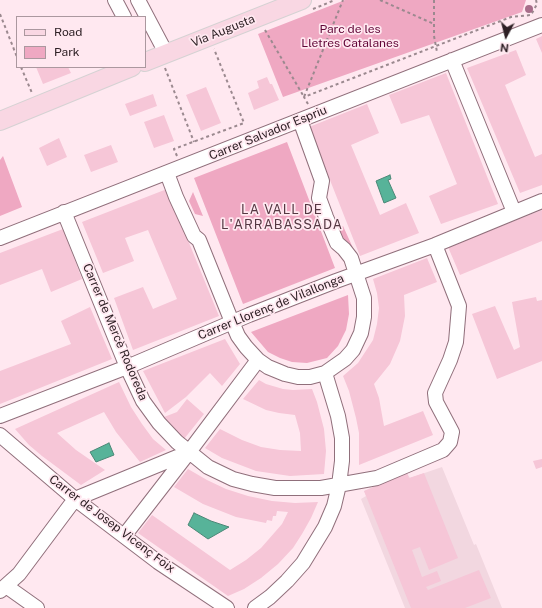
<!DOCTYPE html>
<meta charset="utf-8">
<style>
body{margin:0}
#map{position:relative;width:542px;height:608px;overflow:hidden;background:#ffe8f0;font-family:"Public Sans",sans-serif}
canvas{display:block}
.legend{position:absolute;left:16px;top:16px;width:130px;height:52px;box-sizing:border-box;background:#ffe8f0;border:1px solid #ab989f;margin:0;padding:5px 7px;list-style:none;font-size:12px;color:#2e2025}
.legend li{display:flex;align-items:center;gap:8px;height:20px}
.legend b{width:20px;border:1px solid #ab989f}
.north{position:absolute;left:486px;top:16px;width:40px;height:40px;-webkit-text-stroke:3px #ffe8f0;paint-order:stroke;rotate:187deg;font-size:11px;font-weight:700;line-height:16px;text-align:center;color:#2e2025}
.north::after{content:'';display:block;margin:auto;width:14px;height:18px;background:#2e2025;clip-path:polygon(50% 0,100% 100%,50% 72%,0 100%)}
</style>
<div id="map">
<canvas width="542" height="608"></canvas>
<ul class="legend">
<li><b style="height:5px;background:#f9d7e3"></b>Road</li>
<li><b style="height:11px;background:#efa8c2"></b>Park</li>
</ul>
<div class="north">N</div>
</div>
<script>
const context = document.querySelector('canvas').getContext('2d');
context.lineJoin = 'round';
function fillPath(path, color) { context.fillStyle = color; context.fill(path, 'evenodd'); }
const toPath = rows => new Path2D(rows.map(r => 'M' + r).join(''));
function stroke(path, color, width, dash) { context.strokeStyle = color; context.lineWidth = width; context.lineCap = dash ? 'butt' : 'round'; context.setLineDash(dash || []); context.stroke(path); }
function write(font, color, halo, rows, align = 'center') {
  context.font = font + ' "Public Sans",sans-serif'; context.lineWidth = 3.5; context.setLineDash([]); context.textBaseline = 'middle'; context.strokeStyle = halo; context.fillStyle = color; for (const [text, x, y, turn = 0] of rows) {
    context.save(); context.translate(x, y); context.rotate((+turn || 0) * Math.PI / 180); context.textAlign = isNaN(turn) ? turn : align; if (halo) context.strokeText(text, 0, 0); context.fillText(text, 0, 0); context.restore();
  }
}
fillPath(toPath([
 [442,467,474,545,476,544,502,608,405,608,361,499,366,496,364,491,407,473,410,478]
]), '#f2d7e0');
fillPath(toPath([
 [345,0,526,0,522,12,283,97,258,34],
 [287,142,335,268,243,304,194,178],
 [3,156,22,207,0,216,0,160],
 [193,192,203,216,195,214,189,201],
 [343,226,353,248,341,241,336,232],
 [348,295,349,314,346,330,338,346,327,358,307,363,292,362,280,358,268,352,251,332]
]), '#efa8c2');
const water = toPath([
 [390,175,391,179,388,180,396,198,384,203,376,181,390,175],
 [109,443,114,455,96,462,90,452,109,443],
 [194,513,211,521,229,527,208,539,188,525,194,513]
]);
fillPath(water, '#57b399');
stroke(water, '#4b8776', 1);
fillPath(toPath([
 [542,36,542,53,536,39],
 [516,50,526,75,505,85,535,157,542,154,542,185,520,193,467,68],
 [36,67,68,67,71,73,43,84],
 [446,73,498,204,441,224,429,196,457,184,429,115,401,124,389,95],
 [267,77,270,84,272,84,279,100,254,110,248,93,259,88,257,81],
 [206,87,221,123,201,131,186,95],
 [153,94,157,106,130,116,125,104],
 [367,104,379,133,351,145,380,215,406,203,419,233,360,256,309,127],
 [164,115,174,141,154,148,144,122],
 [59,138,67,157,47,166,39,148],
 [111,145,118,162,91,172,84,155],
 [167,189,219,316,133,350,114,298,143,287,153,309,177,299,148,230,125,238,134,261,103,273,82,222],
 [542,210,542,241,460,275,448,247],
 [63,229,82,279,51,292,42,269,0,285,0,253],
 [427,258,437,282,404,295,405,316,400,341,390,364,374,384,379,398,384,426,423,411,433,435,359,465,359,433,356,418,349,391,343,376,358,363,373,340,377,324,379,308,377,293,373,279],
 [536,297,537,301,542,300,542,361,497,379,472,314,495,306,514,350,520,347,512,302],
 [90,307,112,359,0,404,0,371,71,344,61,321],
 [225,339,240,364,222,386,210,373,186,397,165,413,143,371],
 [259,380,266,384,283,389,293,390,312,389,317,402,324,429,326,451,324,474,290,476,256,471,222,458,205,448,220,429,242,440,261,447,280,450,301,451,300,433,295,415,279,413,266,410,243,399],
 [119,382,131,407,142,424,153,439,166,450,140,462,116,432,104,412,57,433,76,450,105,470,81,485,42,456,29,445,15,429],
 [187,399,204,414,184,439,164,417,177,412],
 [542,459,542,467,536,469,533,461],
 [188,469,207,480,226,489,248,496,272,501,295,503,318,502,311,518,302,534,293,548,278,564,261,578,244,589,228,596,138,533,152,515,230,570,246,560,261,548,282,524,288,512,277,511,276,516,273,516,272,521,267,520,266,523,236,517,203,504,174,487],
 [407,473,409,478,424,473,458,558,429,570,420,547,412,550,422,577,437,571,441,581,426,587,428,590,479,570,491,598,465,608,411,608,364,491]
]), '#f6c6d7');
const minor = toPath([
 [115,0,124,17],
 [138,0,166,53],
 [452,60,514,212],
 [167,173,176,197,194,236,199,240,232,322,238,336,246,347,258,360,268,367,285,374,298,377,310,377,325,373,345,359,353,350,361,333,364,317,364,298,351,258,344,249,337,243,326,217,319,198,322,181,300,120],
 [64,212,127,367,143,401,159,423,177,442,208,467,233,479,252,484,275,488,321,488,377,478,443,450,450,442,452,432,436,402,435,393,450,360,456,342,459,306,435,245],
 [0,238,542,25],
 [0,416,127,367,249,315,336,281,435,245,542,201],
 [0,435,75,499,158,562,227,608],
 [75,499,187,453],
 [124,536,189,452,258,360],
 [6,586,37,608],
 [0,591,19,574,75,499],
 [255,608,270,597,287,581,303,563,325,527,334,506,339,485,342,461,342,438,338,416,325,373]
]);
const major = toPath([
 [145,62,302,0],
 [0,121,132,67]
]);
stroke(minor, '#906f7b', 16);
stroke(major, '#d5d2d3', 20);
stroke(toPath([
 [380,0,434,24],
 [434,0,434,36,437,52],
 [313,9,335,0],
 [0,14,17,57],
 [265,30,304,97,343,0],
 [21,67,32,93],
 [165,68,194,142],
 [308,104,304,97,511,17,531,15,537,4,536,0],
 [177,156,174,149,244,123,214,49]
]), '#9b898f', 2, [3, 3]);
stroke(minor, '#fff', 14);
stroke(major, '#f9d7e3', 18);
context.fillStyle = '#a86c8a';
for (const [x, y] of [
 [529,9]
]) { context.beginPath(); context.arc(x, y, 4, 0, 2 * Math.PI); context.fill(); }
write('12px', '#610637', '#ffe8f0', [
 ["Parc de les",350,29],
 ["Lletres Catalanes",350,43]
]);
write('12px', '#2e2025', '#ffe8f0', [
 ["Via Augusta",223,31,-22],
 ["Carrer Salvador Espriu",268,133,-22],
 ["Carrer Llorenç de Vilallonga",271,307,-22],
 ["Carrer de Mercè Rodoreda",115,332,67],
 ["Carrer de Josep Vicenç Foix",112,524,37]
]);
context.letterSpacing = '1px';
write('13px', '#543742', '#ffe8f0', [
 ["LA VALL DE",282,210],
 ["L'ARRABASSADA",282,225]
]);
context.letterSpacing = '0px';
</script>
